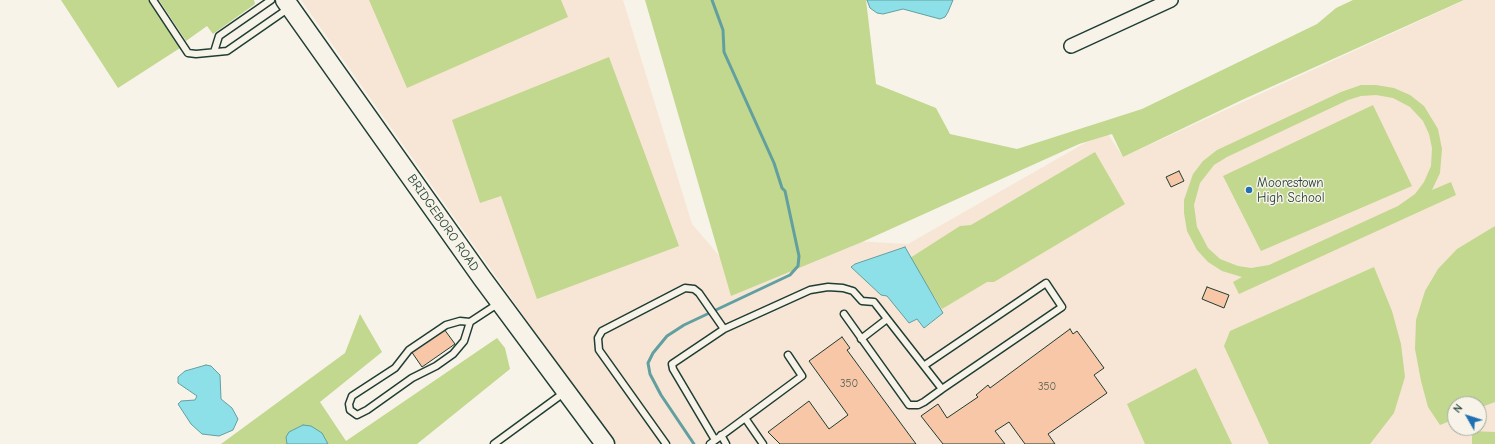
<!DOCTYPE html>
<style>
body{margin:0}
#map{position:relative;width:1495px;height:444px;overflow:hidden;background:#f7f3e8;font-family:"Comic Neue",sans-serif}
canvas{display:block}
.north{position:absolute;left:1447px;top:396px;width:40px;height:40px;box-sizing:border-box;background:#f7f3e8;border:1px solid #a1aaa0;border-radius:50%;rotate:309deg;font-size:11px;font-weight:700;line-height:16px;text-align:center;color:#1f3d34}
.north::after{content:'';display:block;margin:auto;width:14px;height:18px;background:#1f6fb2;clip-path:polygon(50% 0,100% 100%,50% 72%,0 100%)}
</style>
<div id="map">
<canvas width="1495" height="444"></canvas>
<div class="north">N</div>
</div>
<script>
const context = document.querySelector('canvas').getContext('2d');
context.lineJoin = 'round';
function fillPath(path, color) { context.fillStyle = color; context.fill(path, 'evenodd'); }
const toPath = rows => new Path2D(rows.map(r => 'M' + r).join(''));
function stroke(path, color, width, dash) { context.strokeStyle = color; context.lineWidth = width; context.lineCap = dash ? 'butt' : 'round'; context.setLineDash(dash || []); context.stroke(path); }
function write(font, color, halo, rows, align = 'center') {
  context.font = font + ' "Comic Neue",sans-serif'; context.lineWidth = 3; context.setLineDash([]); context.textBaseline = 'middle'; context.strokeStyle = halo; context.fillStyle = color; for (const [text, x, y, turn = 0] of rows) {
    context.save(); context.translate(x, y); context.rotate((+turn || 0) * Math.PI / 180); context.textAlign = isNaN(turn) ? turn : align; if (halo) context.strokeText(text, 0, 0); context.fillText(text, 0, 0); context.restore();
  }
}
fillPath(toPath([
 [301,0,623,0,692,224,747,288,854,241,908,244,1106,131,1123,157,1465,0,1495,0,1495,444,614,444],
 [1455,404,1479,404,1479,428,1455,428]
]), '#f7e6d5');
fillPath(toPath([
 [61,0,150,0,180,48,118,88],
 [159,0,254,0,255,4,213,34,207,26,186,41],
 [369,0,561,0,568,17,407,88],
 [645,0,866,0,876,84,936,108,950,134,1017,149,1142,109,1317,24,1336,8,1353,0,1464,0,1244,99,1123,157,1112,134,1079,144,862,242,731,296],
 [609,57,679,246,537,299,501,196,480,203,452,120],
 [1361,85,1376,85,1394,88,1410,95,1424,106,1438,129,1442,149,1440,173,1432,190,1451,182,1456,195,1239,294,1233,282,1242,277,1222,271,1208,262,1197,250,1187,231,1184,213,1184,200,1193,174,1203,161,1217,150,1341,92],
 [1376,95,1393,98,1410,107,1423,121,1429,134,1432,148,1431,166,1424,182,1415,194,1398,206,1269,265,1251,268,1238,266,1220,259,1208,248,1197,227,1194,205,1200,183,1214,165,1227,157,1348,100,1361,96],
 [1373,105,1412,186,1261,251,1223,176],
 [1095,152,1125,204,994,282,987,282,942,309,910,258,960,226,971,225],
 [1495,226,1495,402,1479,408,1479,404,1455,404,1455,419,1440,425,1428,407,1421,381,1415,349,1416,320,1425,291,1438,269,1457,249],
 [1374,267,1392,311,1401,344,1405,377,1394,413,1370,444,1269,444,1224,346,1230,331],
 [360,314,382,352,320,402,346,441,497,338,505,348,510,369,417,444,221,444,345,353],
 [1196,368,1232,444,1145,444,1127,404],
 [1472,431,1495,432,1495,444,1472,444]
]), '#c1d88e');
const water = toPath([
 [867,0,953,0,948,12,945,17,940,19,903,9,883,14,877,13,870,8,867,0],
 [905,247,943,313,924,328,917,319,909,323,887,296,881,295,851,267,855,264,905,247],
 [206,365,211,366,220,375,221,399,232,408,238,419,233,430,219,436,202,434,191,424,178,404,181,401,195,400,197,396,178,383,178,377,185,371,206,365],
 [303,425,311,426,322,433,328,444,287,444,286,437,289,432,303,425]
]);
fillPath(water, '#8ee0e8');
stroke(water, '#629fa0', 1);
stroke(toPath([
 [694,444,661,395,650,374,648,363,653,353,667,336,684,325,790,275,798,266,799,256,785,191,782,188,774,163,724,52,723,30,712,0]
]), '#629fa0', 3);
const building = toPath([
 [1179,171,1184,181,1171,187,1166,177,1179,171],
 [1207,287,1229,295,1224,308,1202,299,1207,287],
 [444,329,455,344,422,367,411,351,444,329],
 [1070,329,1073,334,1077,331,1104,368,1094,375,1107,393,1048,434,1055,444,1025,444,1009,422,995,431,1005,444,943,444,921,416,938,404,947,418,978,397,976,395,988,385,990,388,1070,329],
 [842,337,850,348,847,350,916,444,780,444,768,432,809,401,829,429,848,415,809,361,842,337]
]);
fillPath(building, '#f8c7a8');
stroke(building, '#1f3d34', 1);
const service = toPath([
 [153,0,188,53,196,54,227,51,289,8],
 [214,52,219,36,271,0],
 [844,314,909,405,918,405,924,402,942,389],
 [470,322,464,341,453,354,436,366,412,378,367,410,357,415,350,410,349,404,352,396,395,368,409,350,446,325,460,321,470,322,499,303],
 [861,339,887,319],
 [745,418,763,444],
 [721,435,726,444],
 [715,440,673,369,672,364,724,329,810,290,828,287,843,288,853,291,862,301,874,302,942,389,1062,307,1046,283,925,365],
 [494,444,565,392],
 [666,444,599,350,598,338,602,331,685,288,694,289,699,293,724,329],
 [710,444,802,376,788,355]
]);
const minor = toPath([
 [1071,46,1171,0]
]);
const secondary = toPath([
 [285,0,482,278,605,444]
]);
stroke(service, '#1f3d34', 9);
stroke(minor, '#1f3d34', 16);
stroke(secondary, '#1f3d34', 21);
stroke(service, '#f7f3e8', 6);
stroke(minor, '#f7f3e8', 13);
stroke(secondary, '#f7f3e8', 18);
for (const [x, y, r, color] of [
 [1249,190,4,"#1f6fb2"]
]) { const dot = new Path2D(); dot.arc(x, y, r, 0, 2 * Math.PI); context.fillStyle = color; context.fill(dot); stroke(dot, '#f7f3e8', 1.5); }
write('11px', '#556051', null, [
 ["350",849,384],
 ["350",1047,387]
]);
write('13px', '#1f3d34', '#f7f3e8', [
 ["Moorestown",1257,183],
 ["High School",1257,198]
], 'left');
write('13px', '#1f3d34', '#f7f3e8', [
 ["BRIDGEBORO ROAD",443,223,55]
]);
</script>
